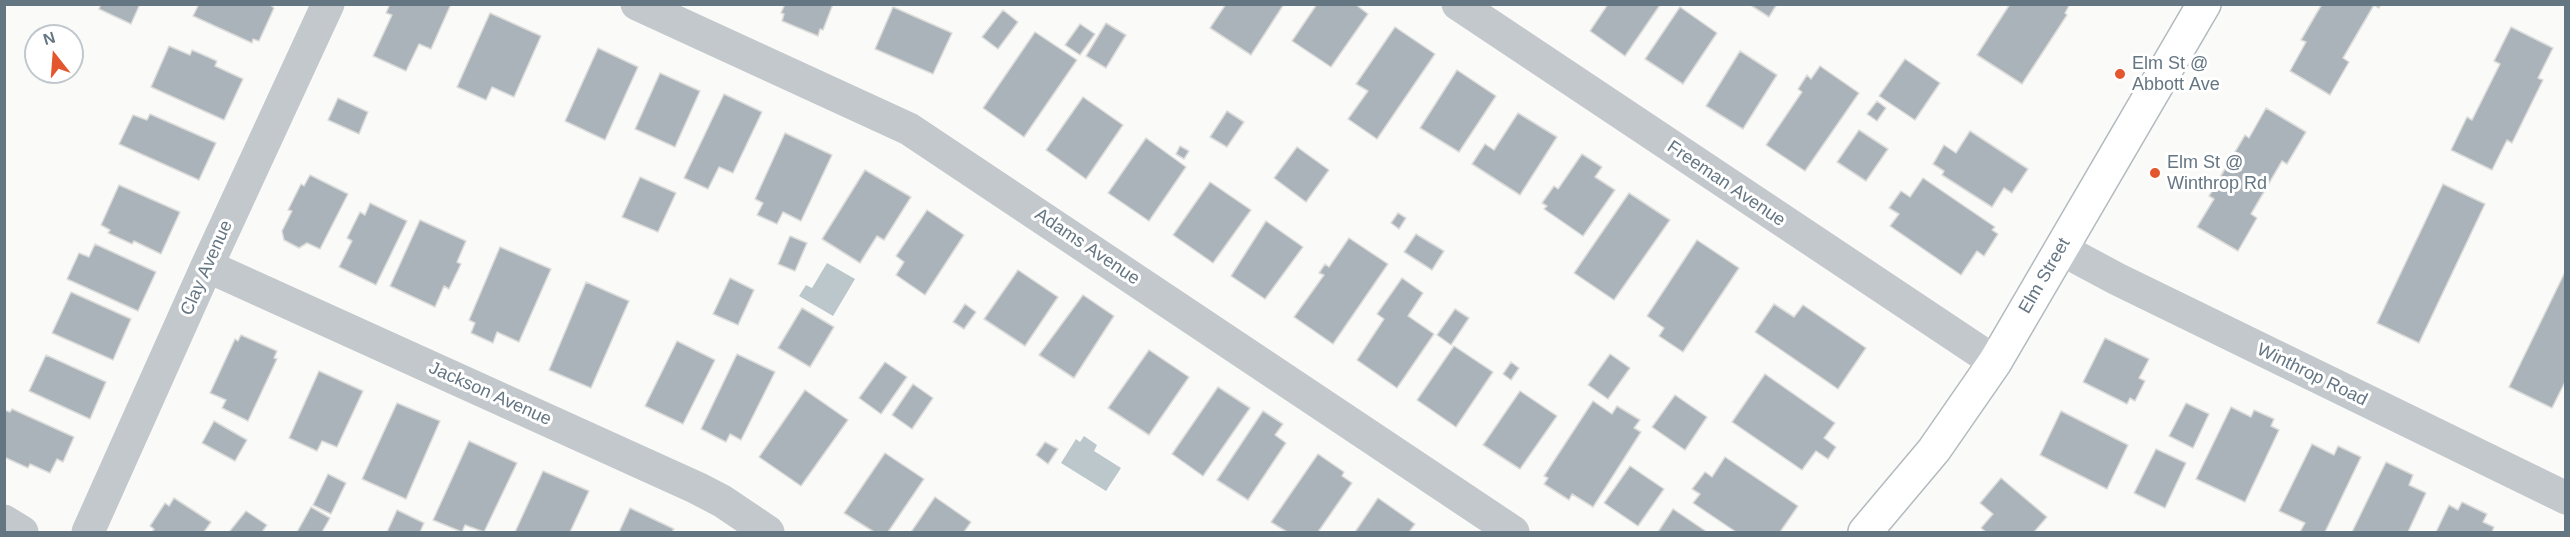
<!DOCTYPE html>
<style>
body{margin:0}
#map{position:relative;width:2570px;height:537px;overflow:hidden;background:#fafaf8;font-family:Arial,sans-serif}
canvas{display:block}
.frame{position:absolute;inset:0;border:6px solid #657683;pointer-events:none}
.north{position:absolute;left:24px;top:24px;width:60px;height:60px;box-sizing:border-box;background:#fff;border:2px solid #c1c8cd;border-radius:50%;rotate:343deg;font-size:16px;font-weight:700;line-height:24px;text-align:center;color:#657683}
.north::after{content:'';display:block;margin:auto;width:21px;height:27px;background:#e4572e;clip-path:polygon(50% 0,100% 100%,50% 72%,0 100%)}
</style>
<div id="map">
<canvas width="2570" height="537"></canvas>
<div class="frame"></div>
<div class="north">N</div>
</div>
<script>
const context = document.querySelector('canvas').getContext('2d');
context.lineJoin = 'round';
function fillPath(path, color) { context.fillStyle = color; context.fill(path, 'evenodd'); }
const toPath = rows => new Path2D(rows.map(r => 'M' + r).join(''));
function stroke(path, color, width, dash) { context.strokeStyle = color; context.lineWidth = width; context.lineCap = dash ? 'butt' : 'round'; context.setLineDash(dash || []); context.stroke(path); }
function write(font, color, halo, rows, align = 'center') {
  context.font = font + ' Arial,sans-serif'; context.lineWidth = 6; context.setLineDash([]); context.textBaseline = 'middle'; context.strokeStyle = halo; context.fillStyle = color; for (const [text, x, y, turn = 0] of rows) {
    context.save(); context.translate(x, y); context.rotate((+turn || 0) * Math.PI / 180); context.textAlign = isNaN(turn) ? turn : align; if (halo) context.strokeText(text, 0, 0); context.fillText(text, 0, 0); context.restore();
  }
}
fillPath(toPath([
 [827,263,855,279,833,316,799,296,806,285,812,288],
 [1084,436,1097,445,1094,451,1121,468,1106,491,1061,463,1076,439,1080,442]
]), '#bbc7cb');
const building = toPath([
 [101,4,140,4,131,24,99,9,101,4],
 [199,4,269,4,274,8,259,41,253,39,252,43,193,16,199,4],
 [390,4,451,4,431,49,419,44,406,71,373,56,392,15,386,13,390,4],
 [785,4,833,4,823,30,820,29,818,36,782,21,784,14,781,13,785,4],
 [1226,4,1284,4,1251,55,1210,28,1226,4],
 [1317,4,1355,4,1368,14,1331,67,1292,41,1317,4],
 [1608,4,1660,5,1625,56,1590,31,1608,4],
 [1753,4,1777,4,1769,17,1752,6,1753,4],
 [2010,4,2070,4,2065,13,2067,15,2022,84,1977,55,2010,4],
 [2322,4,2381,4,2379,8,2374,5,2343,58,2349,62,2330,95,2290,71,2306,42,2301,40,2322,4],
 [893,7,952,33,933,74,875,49,893,7],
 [1680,7,1717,33,1683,84,1645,59,1680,7],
 [1003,10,1018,22,998,49,982,37,1003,10],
 [490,13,541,36,514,97,492,87,486,100,457,87,490,13],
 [1106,23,1126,35,1106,68,1086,56,1106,23],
 [1080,24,1095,34,1080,55,1065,45,1080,24],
 [1395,27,1435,54,1377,139,1348,119,1368,91,1356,84,1395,27],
 [2511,27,2553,48,2538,78,2543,80,2512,143,2507,140,2492,170,2451,150,2467,117,2472,120,2500,64,2494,61,2511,27],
 [1035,32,1077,60,1024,137,983,108,1035,32],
 [169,46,190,55,192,50,217,61,215,66,243,79,224,120,151,87,169,46],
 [598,48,638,67,605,140,565,121,598,48],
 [1740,51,1777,75,1743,129,1706,106,1740,51],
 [1905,59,1940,83,1915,120,1879,96,1905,59],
 [1820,66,1859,93,1805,171,1766,145,1802,92,1798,89,1807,75,1811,79,1820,66],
 [1457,70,1496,96,1459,152,1420,128,1457,70],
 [660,73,700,91,675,147,635,129,660,73],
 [724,94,762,112,733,173,719,167,708,189,684,178,724,94],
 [1083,97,1123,125,1086,179,1046,150,1083,97],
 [338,98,368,112,359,134,328,120,338,98],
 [1877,101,1886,108,1877,121,1867,114,1877,101],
 [2266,108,2306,132,2287,164,2282,161,2251,214,2257,218,2238,251,2197,227,2214,199,2209,196,2245,135,2249,138,2266,108],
 [1227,111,1244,122,1227,147,1210,137,1227,111],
 [1518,113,1557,137,1520,195,1472,164,1485,144,1494,150,1518,113],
 [150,114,216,143,199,180,119,144,133,115,147,120,150,114],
 [1859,130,1888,149,1866,181,1837,162,1859,130],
 [1970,131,2028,169,2012,193,2004,188,1992,207,1942,175,1944,171,1933,164,1944,145,1956,153,1970,131],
 [785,133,832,155,801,221,783,212,777,224,757,215,763,203,755,199,785,133],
 [1146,138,1186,167,1149,221,1108,193,1146,138],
 [1180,146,1189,151,1184,159,1176,154,1180,146],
 [1297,147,1329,170,1306,202,1274,178,1297,147],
 [1582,154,1602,167,1595,177,1615,190,1583,236,1544,209,1547,206,1542,203,1554,186,1558,189,1582,154],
 [865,170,911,197,884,240,877,236,860,263,822,239,865,170],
 [310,175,348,194,320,249,307,243,299,248,284,240,282,231,292,211,288,210,301,184,304,186,310,175],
 [640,177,676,193,658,232,622,217,640,177],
 [1923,178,1995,227,1992,230,1998,234,1984,256,1977,251,1961,275,1890,226,1899,214,1889,208,1901,191,1910,197,1923,178],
 [1210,182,1251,210,1213,263,1173,235,1210,182],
 [2443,184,2485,204,2419,343,2377,323,2443,184],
 [119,185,180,212,161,254,134,241,132,244,108,233,110,230,101,225,119,185],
 [1629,193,1670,220,1614,300,1574,273,1629,193],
 [370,203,407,221,376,285,339,267,352,241,347,238,360,212,365,215,370,203],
 [927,210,964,235,925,295,896,275,904,262,896,256,927,210],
 [1398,213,1406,218,1399,229,1391,223,1398,213],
 [420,220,466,241,457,262,461,264,449,289,444,286,435,307,390,286,420,220],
 [1266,221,1303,247,1265,299,1231,276,1266,221],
 [1416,234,1444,251,1432,270,1404,252,1416,234],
 [790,236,807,243,795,271,778,264,790,236],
 [1349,238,1388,264,1333,344,1294,317,1324,275,1319,273,1325,264,1329,267,1349,238],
 [1697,240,1739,268,1683,352,1659,336,1664,328,1647,316,1697,240],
 [95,244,156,272,138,311,67,279,79,253,89,257,95,244],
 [500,247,551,269,519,342,497,332,493,343,471,333,475,323,469,320,500,247],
 [1018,270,1058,297,1025,346,984,319,1018,270],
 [2566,270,2566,380,2552,408,2509,387,2566,270],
 [730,278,754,290,738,325,713,314,730,278],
 [1402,278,1423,293,1408,316,1434,334,1397,388,1357,360,1384,319,1377,314,1402,278],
 [586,282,629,301,591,388,549,370,586,282],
 [71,292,131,319,113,360,52,333,71,292],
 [1083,295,1114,316,1074,378,1039,355,1083,295],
 [965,304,976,312,964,329,953,322,965,304],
 [1774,304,1794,317,1803,305,1866,348,1838,389,1755,332,1774,304],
 [802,308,834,327,810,367,778,348,802,308],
 [1455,309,1469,318,1451,345,1437,335,1455,309],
 [241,335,277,351,274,358,277,359,248,421,222,408,226,400,210,393,235,339,238,341,241,335],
 [2105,338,2149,359,2139,378,2145,381,2135,401,2130,398,2127,404,2083,382,2105,338],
 [677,341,715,360,683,424,645,406,677,341],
 [1454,346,1493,372,1456,427,1417,400,1454,346],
 [1149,350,1189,377,1149,435,1108,408,1149,350],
 [737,354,775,372,741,440,730,434,726,442,701,429,737,354],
 [1610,354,1630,368,1608,399,1588,385,1610,354],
 [46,355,106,382,90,419,29,391,46,355],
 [885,362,907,377,881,414,859,398,885,362],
 [1511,362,1519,368,1511,380,1503,374,1511,362],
 [319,371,363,391,337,447,322,441,317,451,289,438,319,371],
 [1765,374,1835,423,1824,438,1836,447,1828,459,1816,451,1802,470,1732,422,1765,374],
 [913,384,933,398,912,429,892,415,913,384],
 [1218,387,1250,408,1203,476,1172,454,1218,387],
 [805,390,848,420,801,486,759,457,805,390],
 [1520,391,1557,416,1520,469,1483,445,1520,391],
 [1675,395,1707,417,1685,450,1652,427,1675,395],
 [1593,401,1612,414,1617,406,1640,420,1634,428,1641,432,1593,507,1572,494,1569,500,1544,484,1548,478,1544,476,1593,401],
 [397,403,440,421,406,499,362,479,397,403],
 [2186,403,2209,414,2193,448,2169,436,2186,403],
 [2231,407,2251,417,2254,410,2274,419,2271,426,2279,430,2245,502,2196,479,2231,407],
 [12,409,74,437,63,462,57,459,50,473,30,464,28,468,4,457,4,410,10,412,12,409],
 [1263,411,1283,424,1275,435,1286,443,1248,500,1217,480,1263,411],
 [2061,411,2128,445,2107,489,2040,455,2061,411],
 [214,421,247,440,235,461,202,443,214,421],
 [469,441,517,463,484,532,465,525,462,532,433,520,469,441],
 [1045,442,1058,449,1048,464,1036,455,1045,442],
 [2312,444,2334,455,2338,446,2361,457,2325,532,2300,532,2305,523,2279,511,2312,444],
 [2156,449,2186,463,2165,508,2134,493,2156,449],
 [885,453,924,479,888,532,874,532,844,513,885,453],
 [1318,454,1344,472,1342,476,1352,483,1318,532,1287,532,1271,522,1318,454],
 [1725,457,1798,506,1780,532,1736,532,1693,503,1700,494,1692,489,1705,472,1712,477,1725,457],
 [2386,462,2413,475,2409,485,2426,493,2408,532,2352,532,2386,462],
 [1630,466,1664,489,1638,526,1604,503,1630,466],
 [543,471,589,491,570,532,515,532,543,471],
 [328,474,346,483,331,514,313,505,328,474],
 [2001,478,2047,517,2034,532,1986,532,1981,528,1993,514,1980,503,2001,478],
 [935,497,971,522,964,532,911,532,935,497],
 [174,498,211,522,204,532,152,532,154,529,150,526,165,503,169,506,174,498],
 [1378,498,1415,524,1409,532,1355,532,1378,498],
 [2462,502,2487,514,2483,522,2494,527,2492,532,2436,532,2449,505,2458,510,2462,502],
 [311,507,330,518,322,532,297,532,311,507],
 [630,508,674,529,672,532,619,532,630,508],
 [1673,509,1707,532,1658,532,1673,509],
 [397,510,424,523,420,532,387,532,397,510],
 [246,511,267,525,262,532,229,532,246,511]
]);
fillPath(building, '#aab3b9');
stroke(building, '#dcdcda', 1.5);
const secondary = toPath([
 [1865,532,1934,450,1995,362,2204,4]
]);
stroke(secondary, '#b3babf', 36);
stroke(toPath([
 [637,4,909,129,1513,532],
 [1458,4,1995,362],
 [2061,249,2117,279,2566,498],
 [207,266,697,488,722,501,768,532],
 [4,521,22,532],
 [88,532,207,266,328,4]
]), '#c3c8cc', 33);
stroke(secondary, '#fff', 33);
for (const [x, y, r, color] of [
 [2120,74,6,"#e4572e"],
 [2155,173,6,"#e4572e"]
]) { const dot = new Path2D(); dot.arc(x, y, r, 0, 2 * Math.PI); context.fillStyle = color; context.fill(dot); stroke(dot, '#fff', 2); }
write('18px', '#657683', '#fff', [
 ["Elm St @",2132,64],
 ["Abbott Ave",2132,85],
 ["Elm St @",2167,163],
 ["Winthrop Rd",2167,184]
], 'left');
write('18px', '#657683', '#fff', [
 ["Freeman Avenue",1726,184,34],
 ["Adams Avenue",1087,247,34],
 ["Clay Avenue",207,268,-66],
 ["Elm Street",2045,276,-60],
 ["Winthrop Road",2312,375,26],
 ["Jackson Avenue",490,394,24]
]);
</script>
